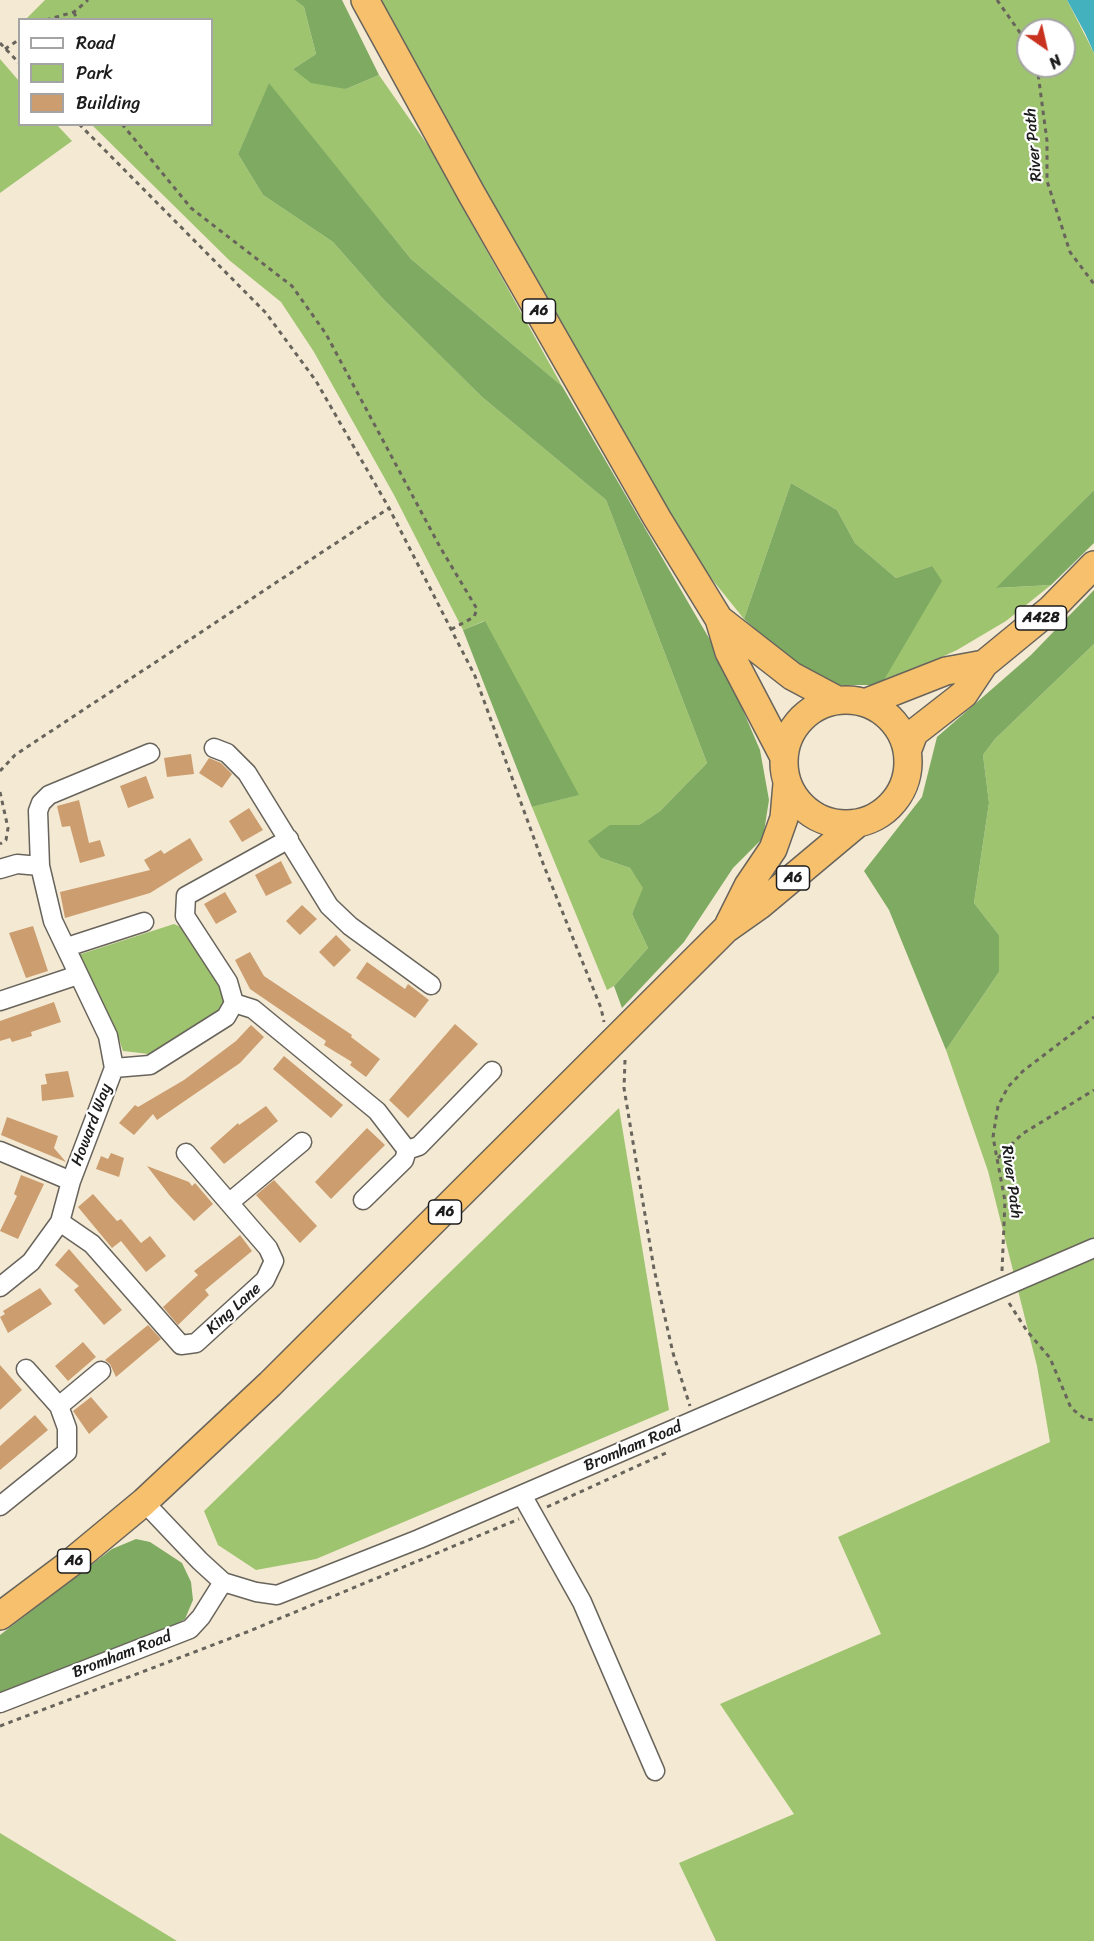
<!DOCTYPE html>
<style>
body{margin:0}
#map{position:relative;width:1094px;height:1941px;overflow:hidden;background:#f4e9d3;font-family:Sriracha,sans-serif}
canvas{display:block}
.legend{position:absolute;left:18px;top:18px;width:195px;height:108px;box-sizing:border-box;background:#fff;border:2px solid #a4a4a4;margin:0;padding:8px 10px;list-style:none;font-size:18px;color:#1c1c1c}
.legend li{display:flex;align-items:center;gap:12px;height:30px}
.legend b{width:30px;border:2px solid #a4a4a4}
.north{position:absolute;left:1016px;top:18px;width:60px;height:60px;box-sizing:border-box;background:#fff;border:2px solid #a4a4a4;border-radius:50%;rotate:146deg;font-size:16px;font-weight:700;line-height:24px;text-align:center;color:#1c1c1c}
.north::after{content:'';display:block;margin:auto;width:21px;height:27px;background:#c8321e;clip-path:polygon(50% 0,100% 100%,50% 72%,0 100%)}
</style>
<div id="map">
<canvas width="1094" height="1941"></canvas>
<ul class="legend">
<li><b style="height:8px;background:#fff"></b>Road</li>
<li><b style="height:16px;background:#9ec46f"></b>Park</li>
<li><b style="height:16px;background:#cb9d6f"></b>Building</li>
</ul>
<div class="north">N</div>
</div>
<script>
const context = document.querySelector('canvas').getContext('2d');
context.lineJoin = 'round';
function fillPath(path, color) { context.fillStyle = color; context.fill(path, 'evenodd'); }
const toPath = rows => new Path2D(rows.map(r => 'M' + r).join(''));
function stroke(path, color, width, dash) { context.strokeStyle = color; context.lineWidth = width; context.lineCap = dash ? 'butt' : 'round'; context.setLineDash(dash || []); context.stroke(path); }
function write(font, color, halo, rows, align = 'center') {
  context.font = font + ' Sriracha,sans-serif'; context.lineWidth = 4.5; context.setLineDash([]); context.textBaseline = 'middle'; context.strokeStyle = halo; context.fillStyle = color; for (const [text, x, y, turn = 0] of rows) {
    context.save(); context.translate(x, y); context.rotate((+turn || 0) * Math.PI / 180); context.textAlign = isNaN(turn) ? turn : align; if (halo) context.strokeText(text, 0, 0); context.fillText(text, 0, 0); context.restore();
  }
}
fillPath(toPath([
 [45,0,295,0,304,7,316,54,293,69,346,89,379,75,429,147,562,386,411,259,269,84,238,154,263,195,333,242,384,300,482,397,606,500,707,763,660,811,639,825,610,825,601,858,630,868,644,888,632,914,648,948,614,986,607,990,532,807,578,795,484,621,463,630,394,495,314,352,281,302,229,260,92,125,212,124,212,20,25,20],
 [381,0,1067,0,1094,53,1094,490,997,588,1051,585,1006,621,957,650,881,685,932,566,896,578,855,543,837,510,791,483,744,619,690,552,443,121],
 [1028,30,1064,30,1064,66,1028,66],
 [0,59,19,81,20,124,57,125,72,141,0,193],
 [1094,644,1094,1941,716,1941,679,1863,794,1814,720,1704,881,1634,838,1537,1050,1442,1037,1366,988,1171,946,1050,999,972,999,935,974,903,989,803,983,755,995,739],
 [174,924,187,930,226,993,226,1002,221,1010,149,1054,123,1051,118,1036,78,955],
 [619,1108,669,1410,316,1559,256,1570,218,1545,204,1511],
 [0,1833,177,1941,0,1941]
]), '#9ec46f');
fillPath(toPath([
 [295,0,342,0,379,75,346,89,311,83,293,69,316,54,304,7],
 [269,83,411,259,562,386,720,657,760,750,769,800,763,838,733,868,684,942,622,1008,614,986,648,948,632,914,643,888,630,868,601,858,588,841,610,825,639,825,660,811,707,763,606,500,482,397,384,300,333,242,263,195,238,154],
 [791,483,837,510,855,543,896,578,932,566,942,581,881,685,838,685,794,664,744,619],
 [1094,490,1094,543,1051,585,996,588],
 [1094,590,1094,644,995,739,983,755,989,803,974,903,999,935,999,972,946,1050,889,910,864,871,922,797,937,737,1031,655],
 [485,621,579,795,532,807,463,630],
 [136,1539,150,1542,182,1563,191,1582,193,1600,185,1619,166,1631,0,1693,0,1635,112,1549]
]), '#7eaa62');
fillPath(toPath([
 [1067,0,1094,0,1094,53,1085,33]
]), '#43b2be');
fillPath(toPath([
 [191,754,194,774,167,777,164,758],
 [209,758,221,763,232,774,222,788,199,773],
 [146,776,154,798,128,808,120,786],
 [79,800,89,843,100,840,105,856,80,863,70,826,62,827,57,806],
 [249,808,263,830,242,842,229,821],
 [190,838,203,860,150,893,65,918,60,892,150,870,144,860,161,850,164,854],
 [281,861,292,883,266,896,255,875],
 [225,892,237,912,216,924,204,904],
 [302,905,317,919,300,935,286,921],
 [33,926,48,971,26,978,9,933],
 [336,935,351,950,334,967,319,952],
 [250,952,264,976,352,1035,351,1037,380,1059,366,1077,350,1065,352,1062,324,1045,326,1041,250,989,235,960],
 [367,962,405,989,408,984,429,1000,415,1018,356,978],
 [54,1002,61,1022,31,1032,32,1036,12,1042,10,1038,0,1041,0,1021],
 [455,1024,478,1044,408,1118,389,1100],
 [251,1025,264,1037,240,1063,157,1120,153,1114,134,1135,119,1123,135,1105,138,1107,184,1080,236,1041],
 [284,1056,343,1105,331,1118,273,1069],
 [68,1071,74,1097,42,1101,41,1085,47,1084,45,1074],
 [266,1106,278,1121,224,1164,210,1148,238,1123,239,1125],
 [7,1117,58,1136,54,1148,66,1162,1,1135],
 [367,1128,385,1145,331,1199,315,1182],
 [111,1153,124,1158,119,1177,96,1169,101,1156,108,1159],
 [147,1166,189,1182,192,1186,195,1183,213,1204,194,1221,170,1196],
 [21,1175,44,1184,18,1239,0,1231,17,1196,14,1194],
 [274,1180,317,1226,300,1243,256,1195],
 [93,1194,117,1221,121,1219,141,1243,150,1236,166,1256,146,1272,121,1241,112,1248,78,1207],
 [240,1235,252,1251,205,1290,209,1295,178,1325,163,1307,198,1275,194,1271],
 [69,1249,122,1310,104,1325,74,1290,79,1286,55,1265],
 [40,1288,52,1304,8,1333,0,1317,5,1314,3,1311],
 [148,1325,161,1339,116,1377,110,1364,105,1360],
 [83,1342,96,1357,68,1381,55,1366],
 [0,1365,22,1390,0,1410],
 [91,1397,108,1417,89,1434,73,1411],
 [35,1415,48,1430,0,1470,0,1446]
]), '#cb9d6f');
const minor = toPath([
 [214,748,227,753,247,773,329,906,350,926,431,985],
 [0,869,17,864,40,866],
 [67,947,144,922],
 [0,1001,78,975],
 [234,1003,228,982,185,916,186,896,289,839],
 [114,1068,150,1065,226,1017,234,1003,253,1009,377,1111,407,1150],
 [407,1150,419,1146,492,1071],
 [0,1151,71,1181],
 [363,1200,404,1160,407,1150],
 [230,1202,302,1142],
 [60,1222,92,1244,181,1345,196,1343,265,1280,274,1261,268,1248,186,1153],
 [0,1287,31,1262,60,1222,71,1181,114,1068,108,1036,53,921,40,866,38,811,41,803,49,795,150,753],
 [59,1406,101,1371],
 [522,1495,582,1602,655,1771],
 [144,1502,200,1561,223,1582,256,1592,277,1595,419,1539,1094,1248],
 [0,1506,67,1452,67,1428,59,1406,26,1369],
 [0,1703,190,1629,201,1617,223,1582]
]);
const highway = toPath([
 [365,0,471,193,657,518,719,619,729,652,784,757],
 [719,619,792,676,837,700],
 '784 762a62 62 0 1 1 124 0a62 62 0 1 1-124 0Z',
 [867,702,946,671,984,664],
 [908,749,914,733,964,694,984,664,1051,609,1094,565],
 [729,924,748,886,773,849,784,818,787,784],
 [0,1616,68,1565,144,1502,270,1384,726,929,760,905,858,823]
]);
stroke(minor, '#68645c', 21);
stroke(highway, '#68645c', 30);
stroke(toPath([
 [997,0,1028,44],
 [74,12,77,20],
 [46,20,74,12,88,0],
 [0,43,20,64],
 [5,49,20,39],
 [1037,66,1047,141,1047,181,1070,252,1094,284],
 [79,124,266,313,316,381,389,508,475,676,544,866,601,1008,604,1022],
 [122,124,191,208,292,286,326,334,440,547,477,609,474,617,452,629],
 [0,771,15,755,389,508],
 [0,792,8,828,6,840,0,844],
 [625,1060,624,1088,654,1269,673,1353,690,1406],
 [998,1158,1022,1134,1094,1090],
 [1002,1271,1005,1201,993,1137,998,1106,1008,1087,1023,1071,1094,1017],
 [1009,1303,1027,1331,1050,1358,1071,1408,1085,1419,1094,1420],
 [547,1507,666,1453],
 [0,1726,247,1632,519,1519]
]), '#68645c', 3, [4.5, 4.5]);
stroke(minor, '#fff', 18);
stroke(highway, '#f7c06c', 27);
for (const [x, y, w] of [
 [539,311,33],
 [1041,618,51],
 [793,878,33],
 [445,1212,33],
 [74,1561,33]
]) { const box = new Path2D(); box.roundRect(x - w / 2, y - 12, w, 24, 4.5); context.fillStyle = '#fff'; context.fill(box); stroke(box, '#1c1c1c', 1.5); }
write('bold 15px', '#1c1c1c', null, [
 ["A6",539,311],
 ["A428",1041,618],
 ["A6",793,878],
 ["A6",445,1212],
 ["A6",74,1561]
]);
write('16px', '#1c1c1c', '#fff', [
 ["River Path",1034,145,-95],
 ["Howard Way",92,1125,-69],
 ["River Path",1011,1182,82],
 ["King Lane",234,1309,-42],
 ["Bromham Road",633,1447,-23],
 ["Bromham Road",122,1655,-21]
]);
</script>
